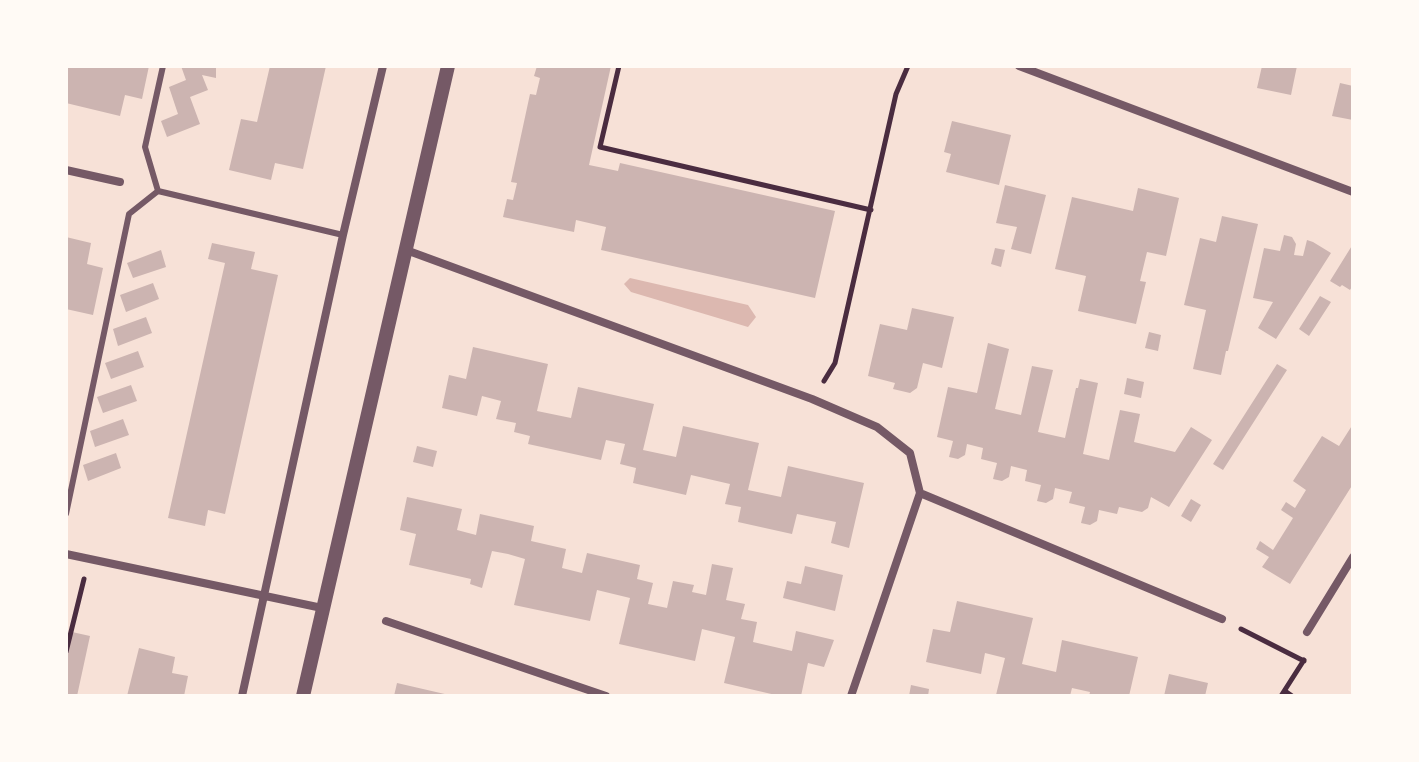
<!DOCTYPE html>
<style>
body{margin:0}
#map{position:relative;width:1419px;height:762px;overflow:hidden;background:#f7e1d7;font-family:"Alegreya Sans",sans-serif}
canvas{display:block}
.frame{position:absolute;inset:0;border:68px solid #fffaf5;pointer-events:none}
</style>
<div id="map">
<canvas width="1419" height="762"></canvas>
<div class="frame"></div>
</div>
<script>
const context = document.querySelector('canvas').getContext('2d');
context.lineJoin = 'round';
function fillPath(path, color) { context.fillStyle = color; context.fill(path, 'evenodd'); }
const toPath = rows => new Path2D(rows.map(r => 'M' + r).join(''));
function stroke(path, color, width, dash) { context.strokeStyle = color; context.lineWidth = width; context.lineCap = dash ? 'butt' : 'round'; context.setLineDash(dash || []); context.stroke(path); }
fillPath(toPath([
 [630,278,748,305,756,317,748,327,631,292,624,284]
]), '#dcb8b0');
fillPath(toPath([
 [66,66,149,66,142,99,125,95,120,116,66,103],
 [181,66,216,66,216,78,202,75,208,90,190,97,200,124,167,137,161,121,178,114,169,87,186,80],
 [270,66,326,66,303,169,275,163,271,180,229,170,241,119,257,122],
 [537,66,611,66,589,165,618,171,620,163,835,211,815,298,601,250,606,227,576,220,574,232,503,217,507,199,513,200,517,183,511,182,530,94,536,95,540,78,534,76],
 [1262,66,1297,66,1291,95,1257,88],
 [1340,83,1353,86,1353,120,1332,116],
 [952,121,1011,135,999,185,946,172,951,154,944,152],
 [1005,185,1046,195,1031,254,1011,249,1017,227,996,223],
 [1138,188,1179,198,1166,256,1147,252,1140,281,1146,282,1136,324,1078,311,1086,276,1055,269,1072,197,1133,211],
 [1222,216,1258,224,1228,351,1226,351,1221,375,1193,369,1206,310,1184,305,1200,238,1216,242],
 [1284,235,1292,237,1296,244,1294,255,1303,256,1307,240,1313,242,1331,253,1276,339,1258,328,1273,302,1253,298,1264,248,1280,251],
 [66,237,91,243,87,264,103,268,93,315,66,309],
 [212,243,255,252,251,269,278,275,225,514,208,510,205,526,168,518,225,263,208,259],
 [1353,244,1353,285,1350,290,1342,285,1340,287,1330,281],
 [995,248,1005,250,1001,267,991,264],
 [161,250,166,267,133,278,127,263],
 [153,283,159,299,126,312,120,295],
 [1320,296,1331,302,1309,336,1299,329],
 [912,308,954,317,942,368,923,363,917,388,910,393,893,389,895,383,868,376,880,324,907,330],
 [146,317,152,333,118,346,113,329],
 [1149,332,1161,335,1158,351,1145,348],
 [988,343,1009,349,995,409,1021,415,1032,366,1053,370,1038,432,1065,438,1076,388,1078,388,1080,379,1098,383,1083,454,1109,460,1120,410,1140,414,1134,442,1175,452,1191,427,1212,440,1169,507,1151,497,1148,508,1142,512,1119,507,1117,514,1099,510,1097,521,1090,525,1081,523,1085,507,1069,503,1072,492,1055,488,1053,499,1046,503,1037,501,1041,485,1025,481,1027,470,1011,466,1009,477,1002,481,993,479,997,463,981,459,983,448,967,444,965,455,958,459,949,457,953,441,937,437,948,387,977,393],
 [473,347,548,364,537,411,571,418,578,387,654,404,643,450,676,457,683,426,759,443,748,490,781,497,788,466,864,483,849,548,831,543,836,522,797,514,792,534,738,522,741,507,725,504,730,484,691,475,686,495,633,483,636,468,620,464,625,444,606,440,601,460,528,444,530,436,514,432,516,423,496,419,501,401,482,396,477,416,442,408,449,375,466,379],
 [138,351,144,367,111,379,105,363],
 [1277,364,1287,370,1223,470,1213,464],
 [1127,378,1144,382,1141,398,1124,394],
 [131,385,137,401,103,413,97,397],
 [123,419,129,435,95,447,90,431],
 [1353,424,1353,484,1290,584,1262,567,1269,557,1256,549,1260,541,1273,550,1293,518,1281,510,1286,502,1295,508,1306,490,1293,481,1322,436,1339,446],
 [417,446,437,451,433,467,413,462],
 [116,453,121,468,88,481,83,465],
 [407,497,462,509,457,530,476,535,480,514,534,526,531,541,566,549,562,568,582,573,587,553,640,565,637,579,653,583,648,604,667,608,673,581,694,585,692,592,706,595,712,564,733,568,726,600,745,604,741,619,757,622,753,642,792,651,796,631,834,640,824,667,808,663,801,696,780,696,724,683,735,637,702,629,695,661,619,644,630,598,597,590,590,621,514,605,525,559,508,554,492,551,482,588,470,584,471,579,409,565,416,534,400,530],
 [1191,499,1201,505,1191,522,1181,516],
 [805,566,843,575,835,611,783,598,787,581,801,584],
 [957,601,1033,618,1022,664,1056,672,1062,640,1138,657,1129,696,1089,696,1090,692,1072,688,1070,696,1000,696,996,695,1005,658,985,653,981,674,926,662,933,629,950,632],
 [72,632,90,636,77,696,66,696,66,662],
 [139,648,175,657,172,673,188,676,184,696,127,696],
 [1169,674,1208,683,1205,696,1164,696],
 [397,683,449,695,449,696,394,696],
 [911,685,929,689,928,696,909,696]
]), '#ccb4b1');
stroke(toPath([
 [619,66,600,147,871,210],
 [824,381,835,363,896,94,908,66],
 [1241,629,1304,661],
 [66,652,84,579],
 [1285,691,1292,696],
 [1281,696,1304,660]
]), '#4a2c40', 5);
stroke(toPath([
 [158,191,343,235],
 [66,514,129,214,158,191,145,147,163,66]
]), '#755966', 6);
stroke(toPath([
 [1019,66,1353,192],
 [66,170,120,182],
 [406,250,812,399,877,427,910,453,920,493,1222,619],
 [66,554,322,608],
 [386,621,606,696],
 [1307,632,1353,557],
 [242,696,343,235,383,66],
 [851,696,920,493]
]), '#755966', 8);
stroke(toPath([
 [303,696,448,66]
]), '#755966', 14);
</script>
